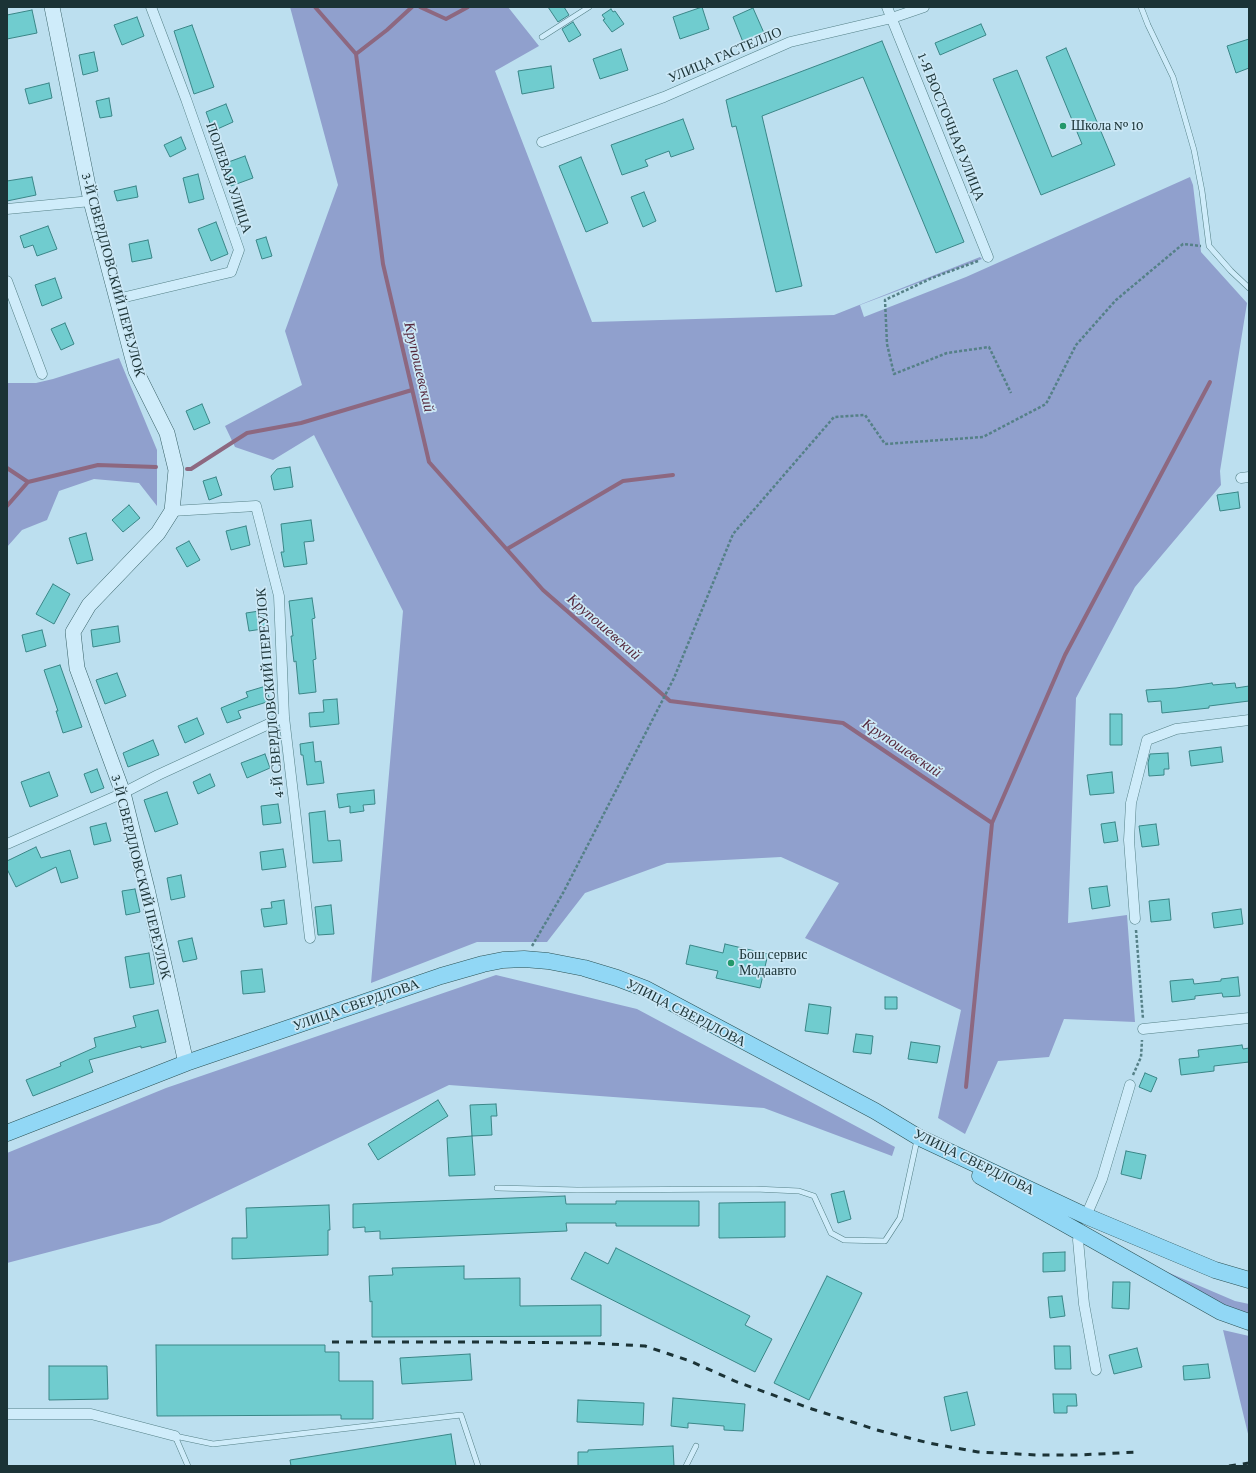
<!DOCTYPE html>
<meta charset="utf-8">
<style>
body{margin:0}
#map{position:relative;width:1256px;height:1473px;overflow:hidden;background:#bcdfef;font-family:"Crimson Pro",serif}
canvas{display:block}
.frame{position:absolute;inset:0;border:8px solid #1b3336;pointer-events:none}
</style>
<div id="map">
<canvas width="1256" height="1473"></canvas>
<div class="frame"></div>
</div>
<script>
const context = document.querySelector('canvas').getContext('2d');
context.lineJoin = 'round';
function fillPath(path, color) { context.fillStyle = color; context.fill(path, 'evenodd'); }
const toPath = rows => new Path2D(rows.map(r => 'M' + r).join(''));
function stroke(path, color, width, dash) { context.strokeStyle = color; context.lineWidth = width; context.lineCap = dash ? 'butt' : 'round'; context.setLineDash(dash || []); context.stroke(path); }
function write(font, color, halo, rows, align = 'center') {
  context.font = font + ' "Crimson Pro",serif'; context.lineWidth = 3.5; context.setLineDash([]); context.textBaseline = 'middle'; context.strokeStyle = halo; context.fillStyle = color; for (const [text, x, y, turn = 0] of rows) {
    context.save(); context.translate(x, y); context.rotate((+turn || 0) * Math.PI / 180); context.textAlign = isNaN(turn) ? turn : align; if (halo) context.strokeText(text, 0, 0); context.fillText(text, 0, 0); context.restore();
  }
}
fillPath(toPath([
 [290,7,508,7,539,46,495,71,592,322,834,315,980,257,982,259,860,305,864,317,966,277,1190,177,1193,185,1201,252,1247,303,1220,471,1221,485,1135,587,1076,698,1068,923,1127,915,1135,1022,1064,1019,1049,1057,998,1061,965,1134,938,1118,961,1010,805,938,839,883,781,857,667,863,585,893,547,942,477,942,371,983,403,611,314,435,273,460,235,447,225,426,302,385,285,331,338,185],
 [119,358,157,450,157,506,139,483,94,479,59,491,47,520,22,530,7,547,7,383,36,383,53,379],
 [496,975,637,1009,895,1147,892,1156,764,1108,449,1085,160,1223,7,1263,7,1153,166,1088],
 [1106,1246,1235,1301,1249,1304,1249,1315,1236,1313],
 [1223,1330,1249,1336,1249,1438]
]), '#90a0cd');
stroke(toPath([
 [315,7,356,54,383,264,429,462,543,590,670,701,843,723,992,823,966,1087],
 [420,7,446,19,468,7],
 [356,54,387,30,412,7],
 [7,468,28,482],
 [187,469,191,469,247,433,301,423,412,390],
 [7,506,28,482,98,465,156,467],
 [507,549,623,481,673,475],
 [992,823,1065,655,1210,382]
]), '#8d6880', 4);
const building = toPath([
 [548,7,564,7,569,15,558,22,548,7],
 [702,7,709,29,680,39,673,17,702,7],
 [753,8,764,33,743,42,733,17,753,8],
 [611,9,613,12,615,11,624,24,612,32,603,20,605,19,602,15,611,9],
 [32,10,37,33,7,39,7,15,32,10],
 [137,17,144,36,122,45,114,25,137,17],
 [573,22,581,35,569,42,562,29,573,22],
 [981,24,986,35,940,55,935,43,981,24],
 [192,25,214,87,194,94,174,31,192,25],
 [1249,39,1249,68,1236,73,1227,46,1249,39],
 [882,41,964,242,936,253,863,77,762,116,802,286,776,292,736,126,732,127,726,100,882,41],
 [1066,48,1115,165,1041,195,993,79,1017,70,1052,157,1082,144,1046,57,1066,48],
 [621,49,628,70,600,79,593,59,621,49],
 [94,52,98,71,83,75,79,55,94,52],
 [551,66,554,88,522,94,518,71,551,66],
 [49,83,52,98,29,104,25,89,49,83],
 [109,98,112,116,100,118,96,101,109,98],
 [226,104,233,122,213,131,206,112,226,104],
 [683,119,694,149,671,157,669,151,645,160,648,166,622,175,611,145,683,119],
 [181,137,186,149,170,157,164,145,181,137],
 [245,156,253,178,231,186,223,164,245,156],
 [581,157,608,223,586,232,559,166,581,157],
 [198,174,204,199,189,203,183,178,198,174],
 [32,177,36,195,7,201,7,181,32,177],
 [136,186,138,197,117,201,114,191,136,186],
 [644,192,656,221,643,227,631,197,644,192],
 [216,222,228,254,211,261,198,229,216,222],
 [48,226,57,249,37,256,33,245,24,248,20,236,48,226],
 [266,237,272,256,262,259,256,240,266,237],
 [148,240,152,258,132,262,129,244,148,240],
 [55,278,62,298,42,306,35,285,55,278],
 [65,323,74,344,61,350,51,329,65,323],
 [202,404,210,423,194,430,186,411,202,404],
 [290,467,293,487,274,490,271,476,277,469,290,467],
 [216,477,222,495,209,500,203,481,216,477],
 [1238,492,1240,508,1220,511,1217,495,1238,492],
 [129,505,140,518,123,532,112,520,129,505],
 [311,520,314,541,304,542,307,564,284,567,281,552,284,552,281,524,311,520],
 [246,526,250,545,231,550,226,531,246,526],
 [86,533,93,560,77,564,69,538,86,533],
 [189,541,200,560,187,567,176,548,189,541],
 [53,584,70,594,54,624,36,614,53,584],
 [312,598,315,618,312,619,316,659,313,660,316,692,299,694,296,661,294,662,291,636,293,636,289,601,312,598],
 [266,610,269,628,249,631,246,613,266,610],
 [118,626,120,642,93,647,91,630,118,626],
 [42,630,46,646,26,652,22,635,42,630],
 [60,665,82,727,63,733,56,711,58,711,44,670,60,665],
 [117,673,126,696,105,704,96,680,117,673],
 [1212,683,1213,685,1235,683,1236,688,1249,686,1249,701,1209,706,1209,708,1162,713,1161,701,1148,702,1146,690,1176,688,1212,683],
 [266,686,270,701,238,711,241,718,227,723,221,708,248,697,246,692,266,686],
 [337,699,339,724,310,727,309,713,324,712,323,700,337,699],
 [1110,714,1122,714,1122,745,1110,745,1110,714],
 [197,718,204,734,185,743,178,726,197,718],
 [153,740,159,755,128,767,123,753,153,740],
 [313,742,315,762,321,761,324,783,307,785,303,755,301,755,300,744,313,742],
 [1221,747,1223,762,1191,766,1189,751,1221,747],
 [1168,753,1169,769,1164,769,1164,775,1149,776,1148,763,1150,754,1168,753],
 [265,754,270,768,247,778,241,763,265,754],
 [97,769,104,788,91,793,84,774,97,769],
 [49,772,58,796,30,807,21,782,49,772],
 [1112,772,1114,793,1090,795,1087,775,1112,772],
 [210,774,215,786,198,794,193,782,210,774],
 [374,790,375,804,363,805,364,811,350,813,350,806,339,808,337,794,374,790],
 [167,792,178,824,155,832,144,800,167,792],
 [278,804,281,823,263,825,261,806,278,804],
 [325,811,328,841,340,840,342,861,313,863,309,813,325,811],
 [1115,822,1118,841,1104,843,1101,824,1115,822],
 [106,823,111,841,94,845,90,827,106,823],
 [1156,824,1159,845,1142,847,1139,826,1156,824],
 [36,847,41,858,70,850,78,878,61,883,56,867,16,887,7,869,7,861,36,847],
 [283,849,286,867,262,870,260,852,283,849],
 [181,875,185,897,171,900,167,878,181,875],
 [1107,886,1110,906,1092,909,1089,888,1107,886],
 [135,889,140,912,126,915,122,891,135,889],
 [1169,899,1171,920,1151,922,1149,901,1169,899],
 [284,900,287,924,264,927,261,909,272,908,271,902,284,900],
 [331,905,334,934,318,935,315,907,331,905],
 [1241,909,1243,924,1214,928,1212,913,1241,909],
 [192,938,197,959,183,962,178,941,192,938],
 [725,944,768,954,760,988,716,978,718,971,686,964,690,945,723,953,725,944],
 [149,953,154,984,130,988,125,957,149,953],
 [262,969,265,992,243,994,241,971,262,969],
 [1238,977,1240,996,1223,997,1222,993,1195,996,1195,999,1172,1002,1170,981,1193,979,1194,984,1221,981,1221,979,1238,977],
 [885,997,897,997,897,1009,885,1009,885,997],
 [809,1004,831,1007,828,1034,805,1031,809,1004],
 [158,1010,166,1042,141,1048,141,1046,89,1060,93,1072,33,1096,26,1080,61,1066,60,1063,96,1047,94,1038,136,1027,133,1016,158,1010],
 [856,1034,873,1036,871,1054,853,1052,856,1034],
 [911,1042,940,1046,937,1063,908,1059,911,1042],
 [1242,1045,1243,1049,1249,1048,1249,1062,1214,1066,1214,1071,1181,1075,1179,1059,1199,1057,1198,1050,1242,1045],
 [1145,1073,1157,1078,1151,1092,1139,1087,1145,1073],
 [438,1100,448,1116,378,1160,368,1144,438,1100],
 [496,1104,497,1116,491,1116,492,1135,472,1136,470,1105,496,1104],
 [472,1136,475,1175,449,1176,447,1138,472,1136],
 [1126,1151,1146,1155,1141,1179,1121,1174,1126,1151],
 [844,1191,851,1219,838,1223,831,1194,844,1191],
 [565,1196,566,1204,616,1204,616,1201,699,1201,699,1226,616,1226,616,1223,566,1223,567,1231,380,1239,380,1231,365,1232,365,1227,353,1228,353,1204,565,1196],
 [785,1202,785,1237,719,1238,719,1203,785,1202],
 [329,1205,330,1230,328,1230,328,1255,232,1259,232,1238,247,1238,246,1208,329,1205],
 [616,1248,750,1316,745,1325,772,1339,755,1372,571,1279,585,1252,608,1264,616,1248],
 [1065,1252,1065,1271,1043,1272,1043,1253,1065,1252],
 [464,1266,464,1279,520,1278,520,1306,601,1305,601,1336,372,1337,372,1301,370,1302,369,1276,393,1275,392,1268,464,1266],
 [827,1276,862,1293,809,1400,774,1383,827,1276],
 [1113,1282,1130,1282,1129,1309,1112,1308,1113,1282],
 [1062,1296,1065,1316,1050,1318,1048,1297,1062,1296],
 [156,1345,325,1345,325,1352,339,1352,339,1381,373,1381,373,1419,341,1419,341,1415,157,1416,156,1345],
 [1054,1346,1070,1346,1071,1369,1055,1369,1054,1346],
 [1137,1348,1142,1367,1114,1374,1109,1355,1137,1348],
 [470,1354,472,1380,402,1384,400,1358,470,1354],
 [1208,1364,1210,1378,1184,1380,1183,1366,1208,1364],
 [49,1366,107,1366,108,1399,49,1400,49,1366],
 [967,1392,975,1425,951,1431,944,1397,967,1392],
 [1053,1394,1076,1394,1077,1406,1067,1406,1067,1413,1054,1413,1053,1394],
 [673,1398,745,1404,743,1431,724,1430,724,1426,688,1423,688,1428,671,1426,673,1398],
 [578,1400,644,1403,643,1425,577,1422,578,1400],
 [451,1434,456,1466,291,1466,290,1460,451,1434],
 [673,1446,674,1466,578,1466,578,1452,588,1452,588,1450,673,1446]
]);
fillPath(building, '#70cccf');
stroke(building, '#3a8687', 1);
const service = toPath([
 [1141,7,1148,25,1173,77,1194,150,1202,191,1209,246,1231,271,1249,288],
 [542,37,589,7],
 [497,1188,577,1190,755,1189,799,1191,814,1196,831,1233,844,1240,885,1241,900,1218,917,1140],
 [175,1436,213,1444,461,1415,478,1466],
 [175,1436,188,1466],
 [686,1466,696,1446]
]);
const minor = toPath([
 [887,7,988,257],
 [542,142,664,97,790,42,892,18,924,7],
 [7,209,91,201],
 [7,281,42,374],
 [117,299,231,272,239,250,186,99,151,7],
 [1241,478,1249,477],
 [172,511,256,506,279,596,284,717,310,938],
 [7,844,123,793,158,775,284,717],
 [1135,919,1129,840,1131,803,1147,740,1176,729,1249,720],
 [1143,1029,1249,1018],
 [1086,1216,1102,1179,1130,1085],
 [1082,1233,1078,1240,1084,1304,1096,1370],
 [7,1414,91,1414,175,1436]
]);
const secondary = toPath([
 [52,7,91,201,117,299,136,371,167,433,176,470,172,511,158,533,89,605,73,632,77,668,123,793,147,889,186,1063]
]);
const primary = toPath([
 [7,1133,186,1063,441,976,483,964,503,960,524,959,548,961,584,968,617,978,646,989,875,1111,918,1137,1086,1216,1215,1270,1249,1280],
 [980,1176,1221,1312,1249,1322]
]);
stroke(service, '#558087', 6);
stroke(minor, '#558087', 11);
stroke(secondary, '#396369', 16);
stroke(primary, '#2a5154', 17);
stroke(toPath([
 [978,261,932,278,885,300,887,344,894,374,947,353,989,347,1011,393],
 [1136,930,1143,1019],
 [532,946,563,893,674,678,733,534,834,417,865,415,885,444,983,437,1046,404,1076,345,1116,300,1183,244,1201,246],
 [1133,1075,1141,1057,1142,1040]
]), '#558087', 2.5, [3, 2]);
stroke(service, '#cfecfa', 5);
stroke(minor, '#cfecfa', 10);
stroke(secondary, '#cfecfa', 15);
stroke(primary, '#91d7f5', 16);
stroke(toPath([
 [332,1342,488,1342,590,1343,645,1346,690,1361,737,1382,812,1409,877,1430,929,1443,978,1452,1037,1455,1078,1455,1138,1452],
 [1229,1466,1249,1463]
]), '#1b3336', 3, [7, 7]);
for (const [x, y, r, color] of [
 [1063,126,4,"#23986a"],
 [731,963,4,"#23986a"]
]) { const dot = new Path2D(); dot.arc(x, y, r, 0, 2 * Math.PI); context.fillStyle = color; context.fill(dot); stroke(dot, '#cce8f6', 1.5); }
write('14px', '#1b3336', '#cce8f6', [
 ["УЛИЦА ГАСТЕЛЛО",725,55,-23],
 ["1-Я ВОСТОЧНАЯ УЛИЦА",951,127,68],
 ["ПОЛЕВАЯ УЛИЦА",229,178,71],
 ["3-Й СВЕРДЛОВСКИЙ ПЕРЕУЛОК",113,275,75],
 ["4-Й СВЕРДЛОВСКИЙ ПЕРЕУЛОК",270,693,-95],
 ["3-Й СВЕРДЛОВСКИЙ ПЕРЕУЛОК",141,877,76],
 ["УЛИЦА СВЕРДЛОВА",356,1005,-19],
 ["УЛИЦА СВЕРДЛОВА",686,1013,27],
 ["УЛИЦА СВЕРДЛОВА",974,1162,26]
]);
write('14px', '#1b3336', '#cce8f6', [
 ["Школа № 10",1071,126],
 ["Бош сервис",739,955],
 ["Модаавто",739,971]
], 'left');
write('italic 15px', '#56293d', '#cce8f6', [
 ["Крупошевский",419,367,77],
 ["Крупошевский",604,627,41],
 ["Крупошевский",902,748,34]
]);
</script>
